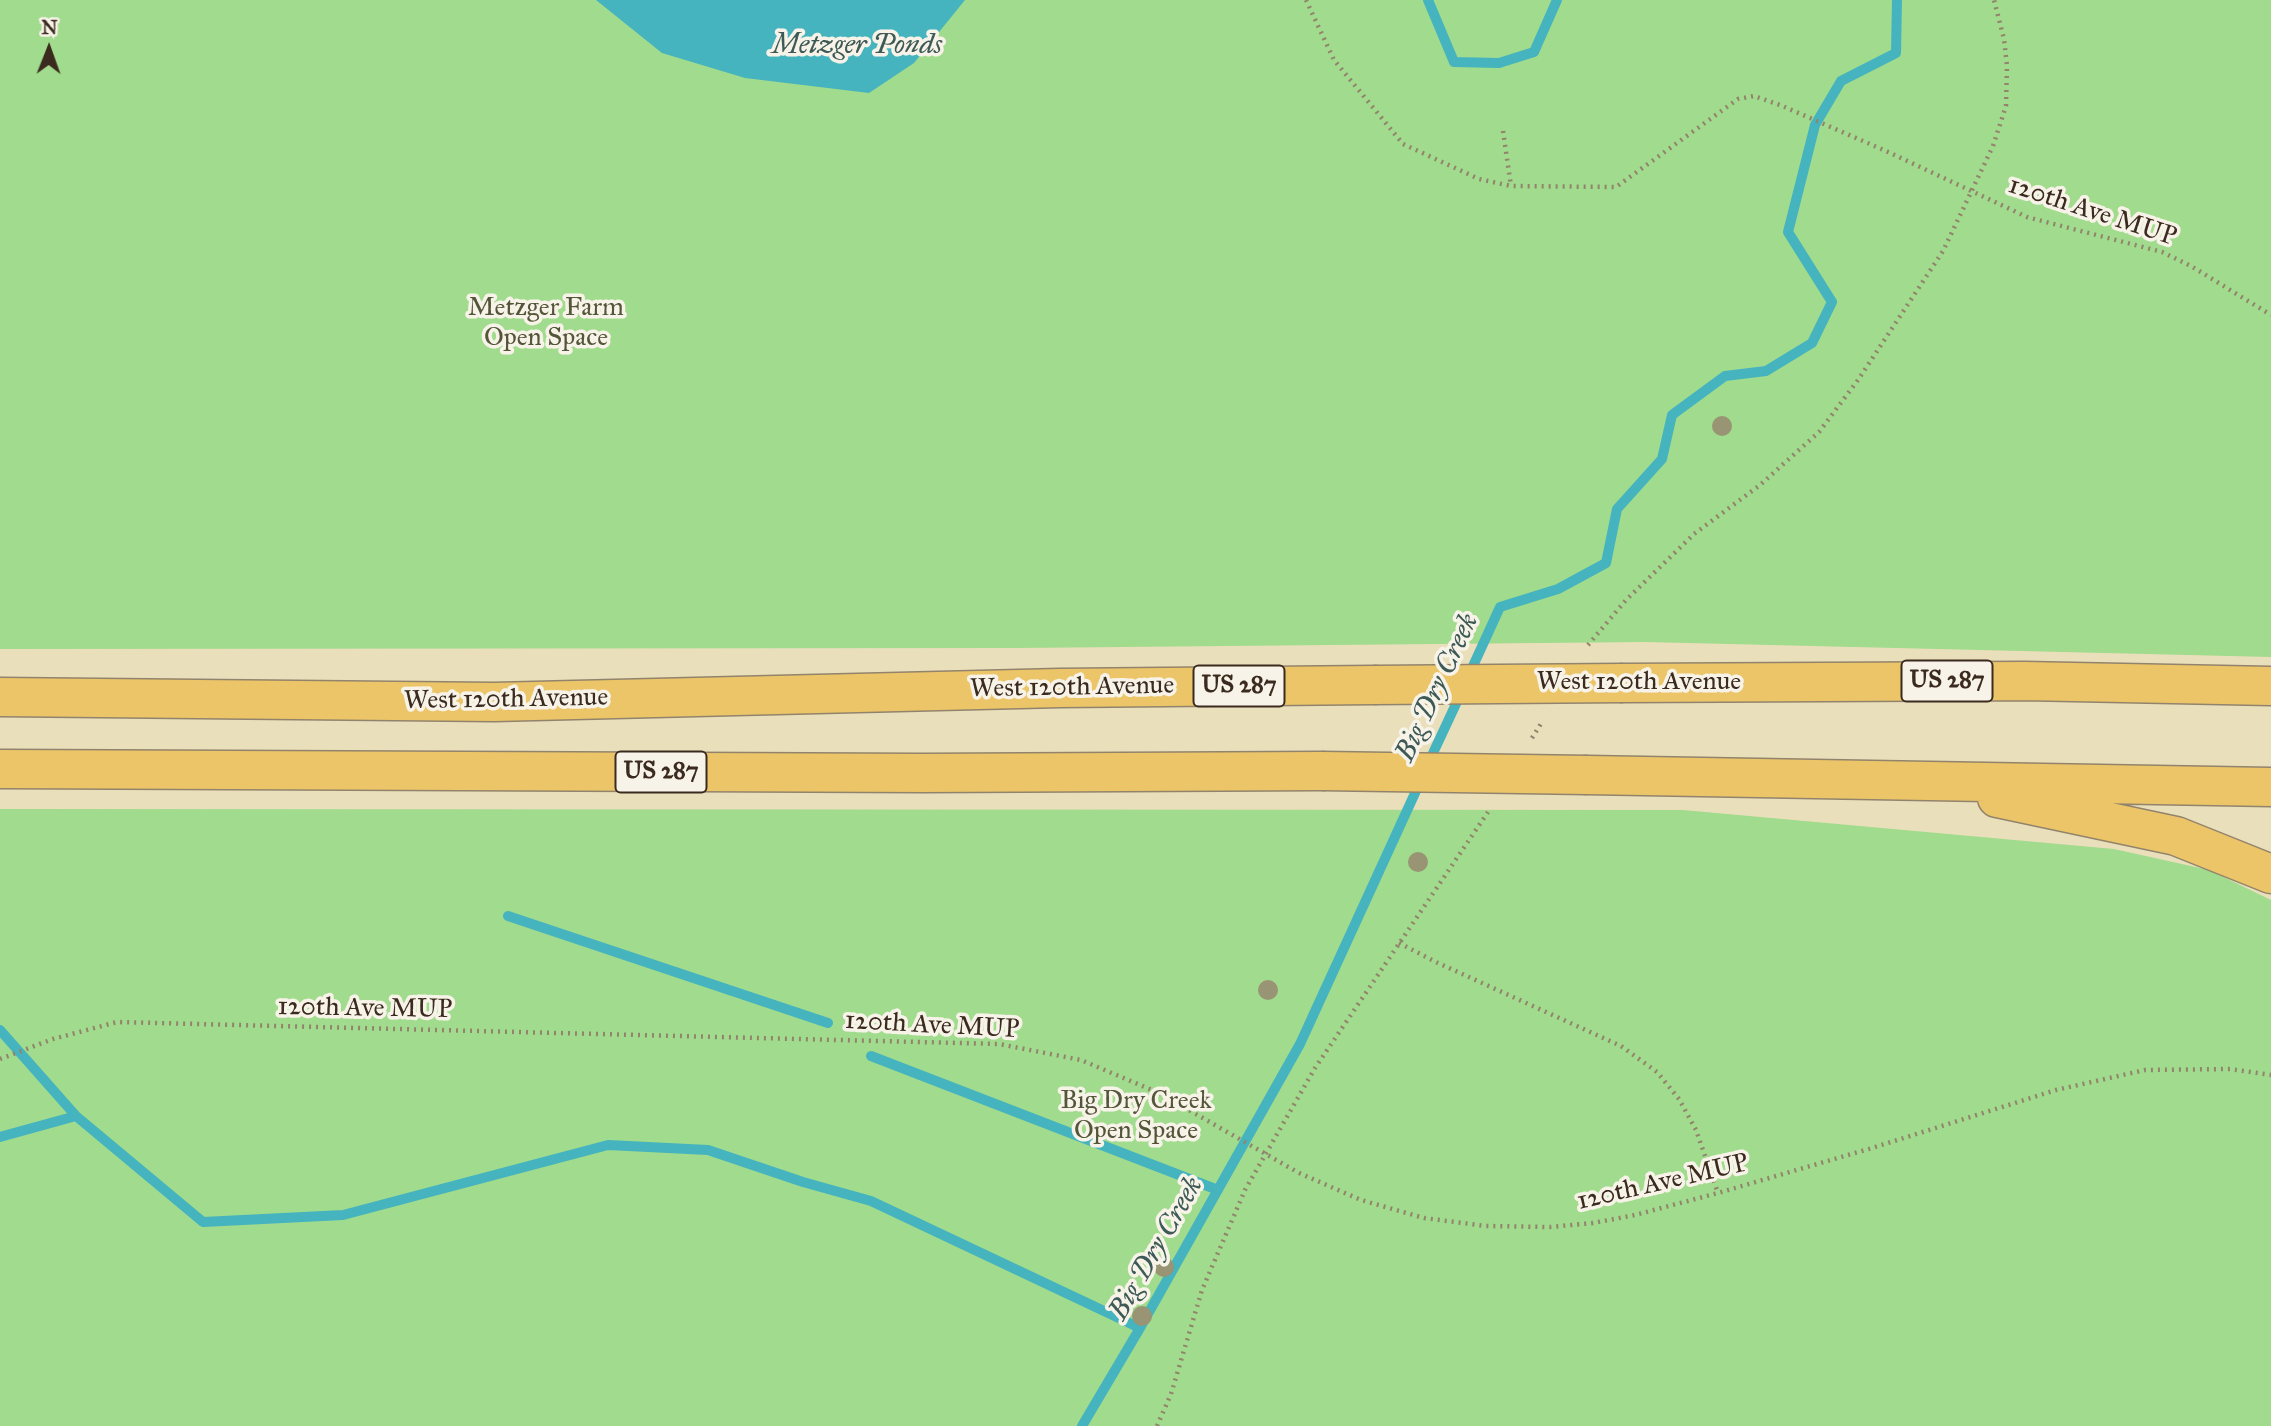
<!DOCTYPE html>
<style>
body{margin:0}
#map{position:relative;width:2271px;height:1426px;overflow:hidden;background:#eadfbb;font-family:"IM FELL Great Primer",serif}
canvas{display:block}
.north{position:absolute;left:14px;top:14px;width:70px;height:70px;-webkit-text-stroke:5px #f7f3e8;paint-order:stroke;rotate:1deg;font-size:19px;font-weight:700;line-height:28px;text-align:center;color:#3b2a1e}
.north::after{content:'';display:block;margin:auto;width:24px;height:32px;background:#3b2a1e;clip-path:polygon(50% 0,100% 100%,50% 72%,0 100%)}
</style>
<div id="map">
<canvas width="2271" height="1426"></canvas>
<div class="north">N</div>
</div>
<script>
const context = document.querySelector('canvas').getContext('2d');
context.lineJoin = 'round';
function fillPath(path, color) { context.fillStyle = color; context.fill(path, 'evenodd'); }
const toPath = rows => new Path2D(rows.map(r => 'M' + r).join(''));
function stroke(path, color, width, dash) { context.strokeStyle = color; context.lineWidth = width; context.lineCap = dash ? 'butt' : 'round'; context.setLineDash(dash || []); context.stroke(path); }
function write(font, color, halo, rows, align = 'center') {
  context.font = font + ' "IM FELL Great Primer",serif'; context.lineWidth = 7; context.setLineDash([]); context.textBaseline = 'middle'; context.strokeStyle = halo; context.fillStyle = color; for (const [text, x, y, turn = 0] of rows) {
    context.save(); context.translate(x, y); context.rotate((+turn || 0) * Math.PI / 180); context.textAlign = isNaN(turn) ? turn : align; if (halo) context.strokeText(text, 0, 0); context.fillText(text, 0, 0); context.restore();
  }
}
fillPath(toPath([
 [0,0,2271,0,2271,657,1646,642,1017,648,0,649],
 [0,809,1683,810,2114,849,2209,870,2271,900,2271,1426,0,1426]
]), '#a1db8d');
fillPath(toPath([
 [596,0,965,0,914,63,869,93,745,78,662,53]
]), '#45b4bf');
stroke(toPath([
 [1428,0,1454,62,1499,63,1534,52,1557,0],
 [1468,677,1500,607,1558,589,1606,563,1617,509,1662,459,1672,415,1725,376,1766,371,1812,343,1832,302,1788,232,1815,125,1841,81,1896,53,1897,0],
 [1427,766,1462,691],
 [508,916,828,1023],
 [0,1030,76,1116],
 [871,1056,1218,1190],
 [0,1137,76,1116,203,1222,343,1215,608,1145,708,1150,803,1182,871,1201,1140,1328],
 [1082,1426,1140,1328,1300,1044,1421,780]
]), '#45b4bf', 10);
const primary = toPath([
 [1623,683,2024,681,2271,686],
 [0,697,494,702,1060,688,1374,685],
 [0,769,923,773,1322,771],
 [1587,775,2271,787],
 [1997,798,2176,836,2271,874]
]);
stroke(primary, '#92846c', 41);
stroke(toPath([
 [1306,0,1334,60,1403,144,1479,179,1511,186,1616,187,1738,99,1754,96,1780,105,1886,151,2027,217,2162,252,2191,266,2271,315],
 [1503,131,1511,186],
 [1588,645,1626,600,1694,534,1760,485,1819,432,1858,380,1943,251,1993,146,2006,106,2007,66,2004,39,1994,0],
 [1532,738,1542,722],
 [1399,943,1438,963,1621,1046,1657,1072,1679,1099,1696,1130,1718,1193],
 [0,1059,53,1039,117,1022,999,1044,1081,1060,1159,1093],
 [1299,1173,1361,1200,1424,1218,1486,1226,1550,1227,1593,1223,1635,1215,1718,1193,1872,1148,2056,1090,2145,1070,2230,1069,2271,1075],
 [1157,1426,1171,1394,1202,1290,1245,1190,1315,1068,1488,812]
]), '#92846c', 4.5, [2, 5]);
stroke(primary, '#ecc569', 38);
const primaryBridge = toPath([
 [1374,685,1623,683],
 [1322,771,1587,775]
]);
stroke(primaryBridge, '#92846c', 41, []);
stroke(toPath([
 [1159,1093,1299,1173]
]), '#92846c', 4.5, [2, 5]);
stroke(primaryBridge, '#ecc569', 38);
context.fillStyle = '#989474';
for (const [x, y] of [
 [1722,426],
 [1418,862],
 [1268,990],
 [1164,1267],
 [1142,1316]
]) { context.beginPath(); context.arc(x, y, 10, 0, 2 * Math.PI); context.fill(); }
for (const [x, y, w] of [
 [1947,681,91],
 [1239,686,91],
 [661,772,91]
]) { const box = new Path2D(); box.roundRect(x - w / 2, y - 20.5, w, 41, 5); context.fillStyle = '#f7f3e8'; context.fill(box); stroke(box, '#3b2a1e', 2); }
write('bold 24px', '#3b2a1e', null, [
 ["US 287",1947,681],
 ["US 287",1239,686],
 ["US 287",661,772]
]);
write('26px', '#3b2a1e', '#f7f3e8', [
 ["120th Ave MUP",2092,212,18],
 ["West 120th Avenue",1639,683],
 ["West 120th Avenue",1072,688,-1],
 ["West 120th Avenue",506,700,-1],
 ["120th Ave MUP",365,1009,1],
 ["120th Ave MUP",932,1026,3],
 ["120th Ave MUP",1663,1183,-13]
]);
write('26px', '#54563a', '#f7f3e8', [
 ["Metzger Farm",546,309],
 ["Open Space",546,339],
 ["Big Dry Creek",1136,1102],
 ["Open Space",1136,1132]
]);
write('italic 28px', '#3e5a56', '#f7f3e8', [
 ["Metzger Ponds",857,46],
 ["Big Dry Creek",1438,688,-65],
 ["Big Dry Creek",1157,1249,-60]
]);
</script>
